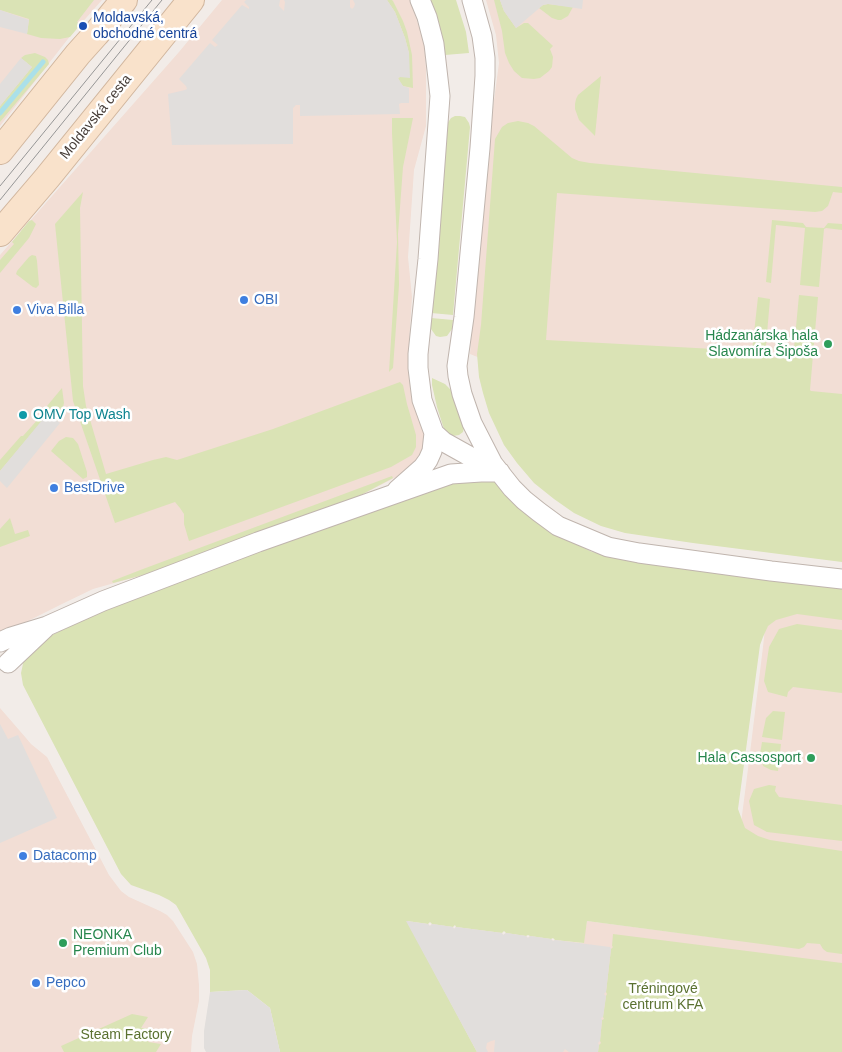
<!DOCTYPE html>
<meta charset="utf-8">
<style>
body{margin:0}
canvas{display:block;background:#f2ece8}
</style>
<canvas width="842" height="1052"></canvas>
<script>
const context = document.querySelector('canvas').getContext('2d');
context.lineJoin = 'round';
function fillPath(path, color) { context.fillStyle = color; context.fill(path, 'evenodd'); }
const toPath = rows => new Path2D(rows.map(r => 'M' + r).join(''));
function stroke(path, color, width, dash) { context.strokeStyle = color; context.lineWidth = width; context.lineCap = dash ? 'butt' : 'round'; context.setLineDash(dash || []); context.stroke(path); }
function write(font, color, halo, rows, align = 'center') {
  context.font = font + ' Helvetica,sans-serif'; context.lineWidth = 5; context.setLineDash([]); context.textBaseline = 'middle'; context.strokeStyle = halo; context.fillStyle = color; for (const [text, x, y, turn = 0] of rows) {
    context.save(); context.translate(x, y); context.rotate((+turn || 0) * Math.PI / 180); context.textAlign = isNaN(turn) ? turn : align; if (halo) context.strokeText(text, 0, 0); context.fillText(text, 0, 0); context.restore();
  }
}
fillPath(toPath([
 [0,0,102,0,71,35,0,126],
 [222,0,410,0,424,42,426,70,426,126,414,170,408,257,412,297,409,344,414,386,427,445,410,470,359,496,143,575,93,589,62,604,0,635,0,255,179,52],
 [486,0,842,0,842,398,480,358,470,354,480,217,489,138,499,63,496,35],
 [771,571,842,579,842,1052,477,1052,406,921,428,924,430,926,432,924,453,927,454,929,456,927,502,933,503,935,506,933,526,936,528,938,530,936,551,939,553,941,555,940,583,943,587,921,726,939,748,769,763,647],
 [0,708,26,738,31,744,47,757,109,875,121,891,129,897,160,911,167,915,173,921,193,952,197,964,199,985,199,1001,192,1036,191,1052,0,1052]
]), '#f2ded5');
fillPath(toPath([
 [0,0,94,0,77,22,81,24,70,37,60,39,41,38,27,34,29,19,0,10],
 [387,0,392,0,393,1,403,21,407,32,412,55,413,88,403,86,400,82,398,78,400,77,409,77,409,53,405,38,395,12],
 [429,0,456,0,466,32,469,53,445,55,441,34],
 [494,0,500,0,504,11,516,28,524,23,528,23,552,45,553,46,550,49,553,57,552,67,549,71,540,78,534,79,522,78,514,71,509,63,505,53,502,31],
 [548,4,573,7,568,16,561,20,558,20,552,18,539,8,543,5],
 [35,53,45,57,48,60,49,64,0,122,0,106,32,67,21,58,25,55],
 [601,76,595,136,579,120,575,109,575,104,576,99,578,95],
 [455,116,460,116,465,117,469,123,470,127,453,315,431,313,447,124,451,118],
 [392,118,413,118,403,167,398,234,399,285,393,368,389,372,397,242,392,133],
 [518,121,528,123,534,126,572,158,579,161,590,163,842,187,842,193,833,192,828,206,822,211,815,212,557,193,546,340,752,351,758,297,770,299,765,357,793,359,799,295,818,297,810,390,811,391,842,394,842,562,693,543,625,533,601,526,574,513,554,499,534,483,517,463,504,445,489,413,483,393,479,377,477,354,481,325,495,139,502,127,508,123],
 [83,192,80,208,83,386,86,406,106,474,153,460,166,457,177,460,273,429,400,382,403,385,407,404,416,435,416,447,412,455,391,467,189,541,184,524,184,514,180,508,175,502,115,523,73,401,56,234,55,224],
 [32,220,36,224,29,238,0,273,0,260,14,244,12,242,29,221],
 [772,220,803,223,806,227,824,228,828,223,842,224,842,230,826,228,824,229,819,287,800,285,805,228,776,225,771,283,766,282],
 [32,255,36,256,37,261,39,285,36,288,33,287,16,274,17,271,29,257],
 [431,318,453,320,452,329,447,336,440,337,436,336,431,329],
 [432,378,445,384,451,390,456,397,464,427,463,432,459,435,453,436,448,435,444,429,437,407,432,385],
 [62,388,64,403,61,416,57,421,48,414,0,471,0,460,21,436,23,436,48,408,47,406],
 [66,437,73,438,78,444,87,472,87,477,83,479,51,451,59,441],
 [392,476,393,478,359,496,143,575,113,583,112,581,143,569],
 [465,478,493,478,525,513,552,532,592,552,620,557,842,587,842,620,797,614,776,620,768,626,763,637,760,645,738,809,745,828,758,836,770,840,842,851,842,954,827,952,823,949,820,944,807,943,804,947,799,949,587,921,584,943,555,940,553,938,551,939,530,936,528,935,526,936,506,933,504,931,502,933,456,927,455,925,453,927,432,924,430,922,428,924,407,921,477,1052,280,1052,270,1008,247,990,210,992,210,970,206,958,176,905,169,900,159,895,131,885,121,874,23,685,21,673,24,659,48,637,126,599,274,545],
 [10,518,15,534,28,530,30,536,0,547,0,529],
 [797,624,842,630,842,693,793,687,788,692,787,697,768,692,764,681,769,647,779,629],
 [773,711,785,712,782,740,762,737,766,718],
 [762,742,781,744,778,771,771,770,763,766,760,754],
 [769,785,776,786,775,791,779,797,842,805,842,841,767,832,754,825,749,801,754,789],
 [613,934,842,963,842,1052,598,1052,599,1045,601,1043,600,1041,602,1020,604,1019,603,1017,606,996,607,994,606,992,611,949,613,947,612,946],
 [132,1014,148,1017,141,1028,155,1029,148,1042,161,1044,156,1052,64,1052,61,1046]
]), '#dae3b5');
fillPath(toPath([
 [246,0,280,0,279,6,284,11,285,2,284,0,350,0,350,7,352,9,354,7,355,4,353,0,387,0,395,12,405,38,409,53,410,78,400,77,398,78,403,86,409,88,409,103,401,103,399,104,400,114,300,116,300,105,296,105,293,108,293,144,172,145,168,94,185,90,187,89,186,86,179,79,210,43,215,47,218,45,212,40,242,5,249,9,249,7,244,2],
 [500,0,583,0,582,9,548,4,543,5,516,28,504,11],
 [0,10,29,20,27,34,0,27],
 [21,58,32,67,0,106,0,84],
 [48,413,60,423,7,488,0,481,0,471],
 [0,724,8,739,18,735,57,818,0,843],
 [406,921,428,924,430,926,432,924,453,927,454,929,456,927,502,933,503,935,506,933,526,936,528,938,530,936,551,939,553,941,555,940,610,947,611,949,606,992,604,994,606,996,603,1017,601,1018,602,1020,600,1041,598,1043,599,1045,598,1052,569,1052,565,1049,563,1052,494,1052,495,1040,491,1041,487,1043,486,1048,488,1052,477,1052],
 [247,990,270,1008,280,1052,206,1052,204,1048,204,1031,210,992]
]), '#e1dedc');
stroke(toPath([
 [0,113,43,62]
]), '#aae0e9', 5);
const street = toPath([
 [420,0,427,17,434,44,440,96,428,259,418,354,418,368,422,400,434,433,444,442,496,471],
 [472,0,482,36,485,58,485,76,480,148,464,317,457,366,458,376,462,394,472,423,493,464,512,488,524,500,539,512,558,526,608,547,639,553,771,571,842,579],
 [397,490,423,467,428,460,432,451,434,433],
 [0,642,11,637,47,626,103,601,258,542,451,474,481,472,500,472],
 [8,663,45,628]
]);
const secondary = toPath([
 [0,151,78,54,96,34,124,0],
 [0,233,47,178,191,0]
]);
stroke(street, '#c0b5ae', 21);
stroke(secondary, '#d1b69e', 28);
stroke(street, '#fff', 19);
stroke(secondary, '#f9e2cb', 26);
stroke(toPath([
 [0,186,152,0],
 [0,200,162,0]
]), '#969696', 1);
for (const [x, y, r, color] of [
 [83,26,5,"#1a4fb4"],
 [244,300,5,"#3f7fe0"],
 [17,310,5,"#3f7fe0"],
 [828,344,5,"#2e9e5b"],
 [23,415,5,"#0f9aa8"],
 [54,488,5,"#3f7fe0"],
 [811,758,5,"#2e9e5b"],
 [23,856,5,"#3f7fe0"],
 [63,943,5,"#2e9e5b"],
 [36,983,5,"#3f7fe0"]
]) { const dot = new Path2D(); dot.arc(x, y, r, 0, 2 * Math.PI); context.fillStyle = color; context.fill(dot); stroke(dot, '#fff', 2); }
write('14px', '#164399', '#fff', [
 ["Moldavská,",93,18],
 ["obchodné centrá",93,34]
], 'left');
write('14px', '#453c37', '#fff', [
 ["Moldavská cesta",96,117,-51]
]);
write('14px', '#366cbe', '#fff', [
 ["OBI",254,300],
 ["Viva Billa",27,310],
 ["BestDrive",64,488],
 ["Datacomp",33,856],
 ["Pepco",46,983]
], 'left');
write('14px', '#27864d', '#fff', [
 ["Hádzanárska hala",818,336],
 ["Slavomíra Šipoša",818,352],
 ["Hala Cassosport",801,758],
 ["NEONKA",73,935,"left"],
 ["Premium Club",73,951,"left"]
], 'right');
write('14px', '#0d838f', '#fff', [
 ["OMV Top Wash",33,415]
], 'left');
write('14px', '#5a7130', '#fff', [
 ["Tréningové",663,989],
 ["centrum KFA",663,1005],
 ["Steam Factory",126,1035]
]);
</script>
